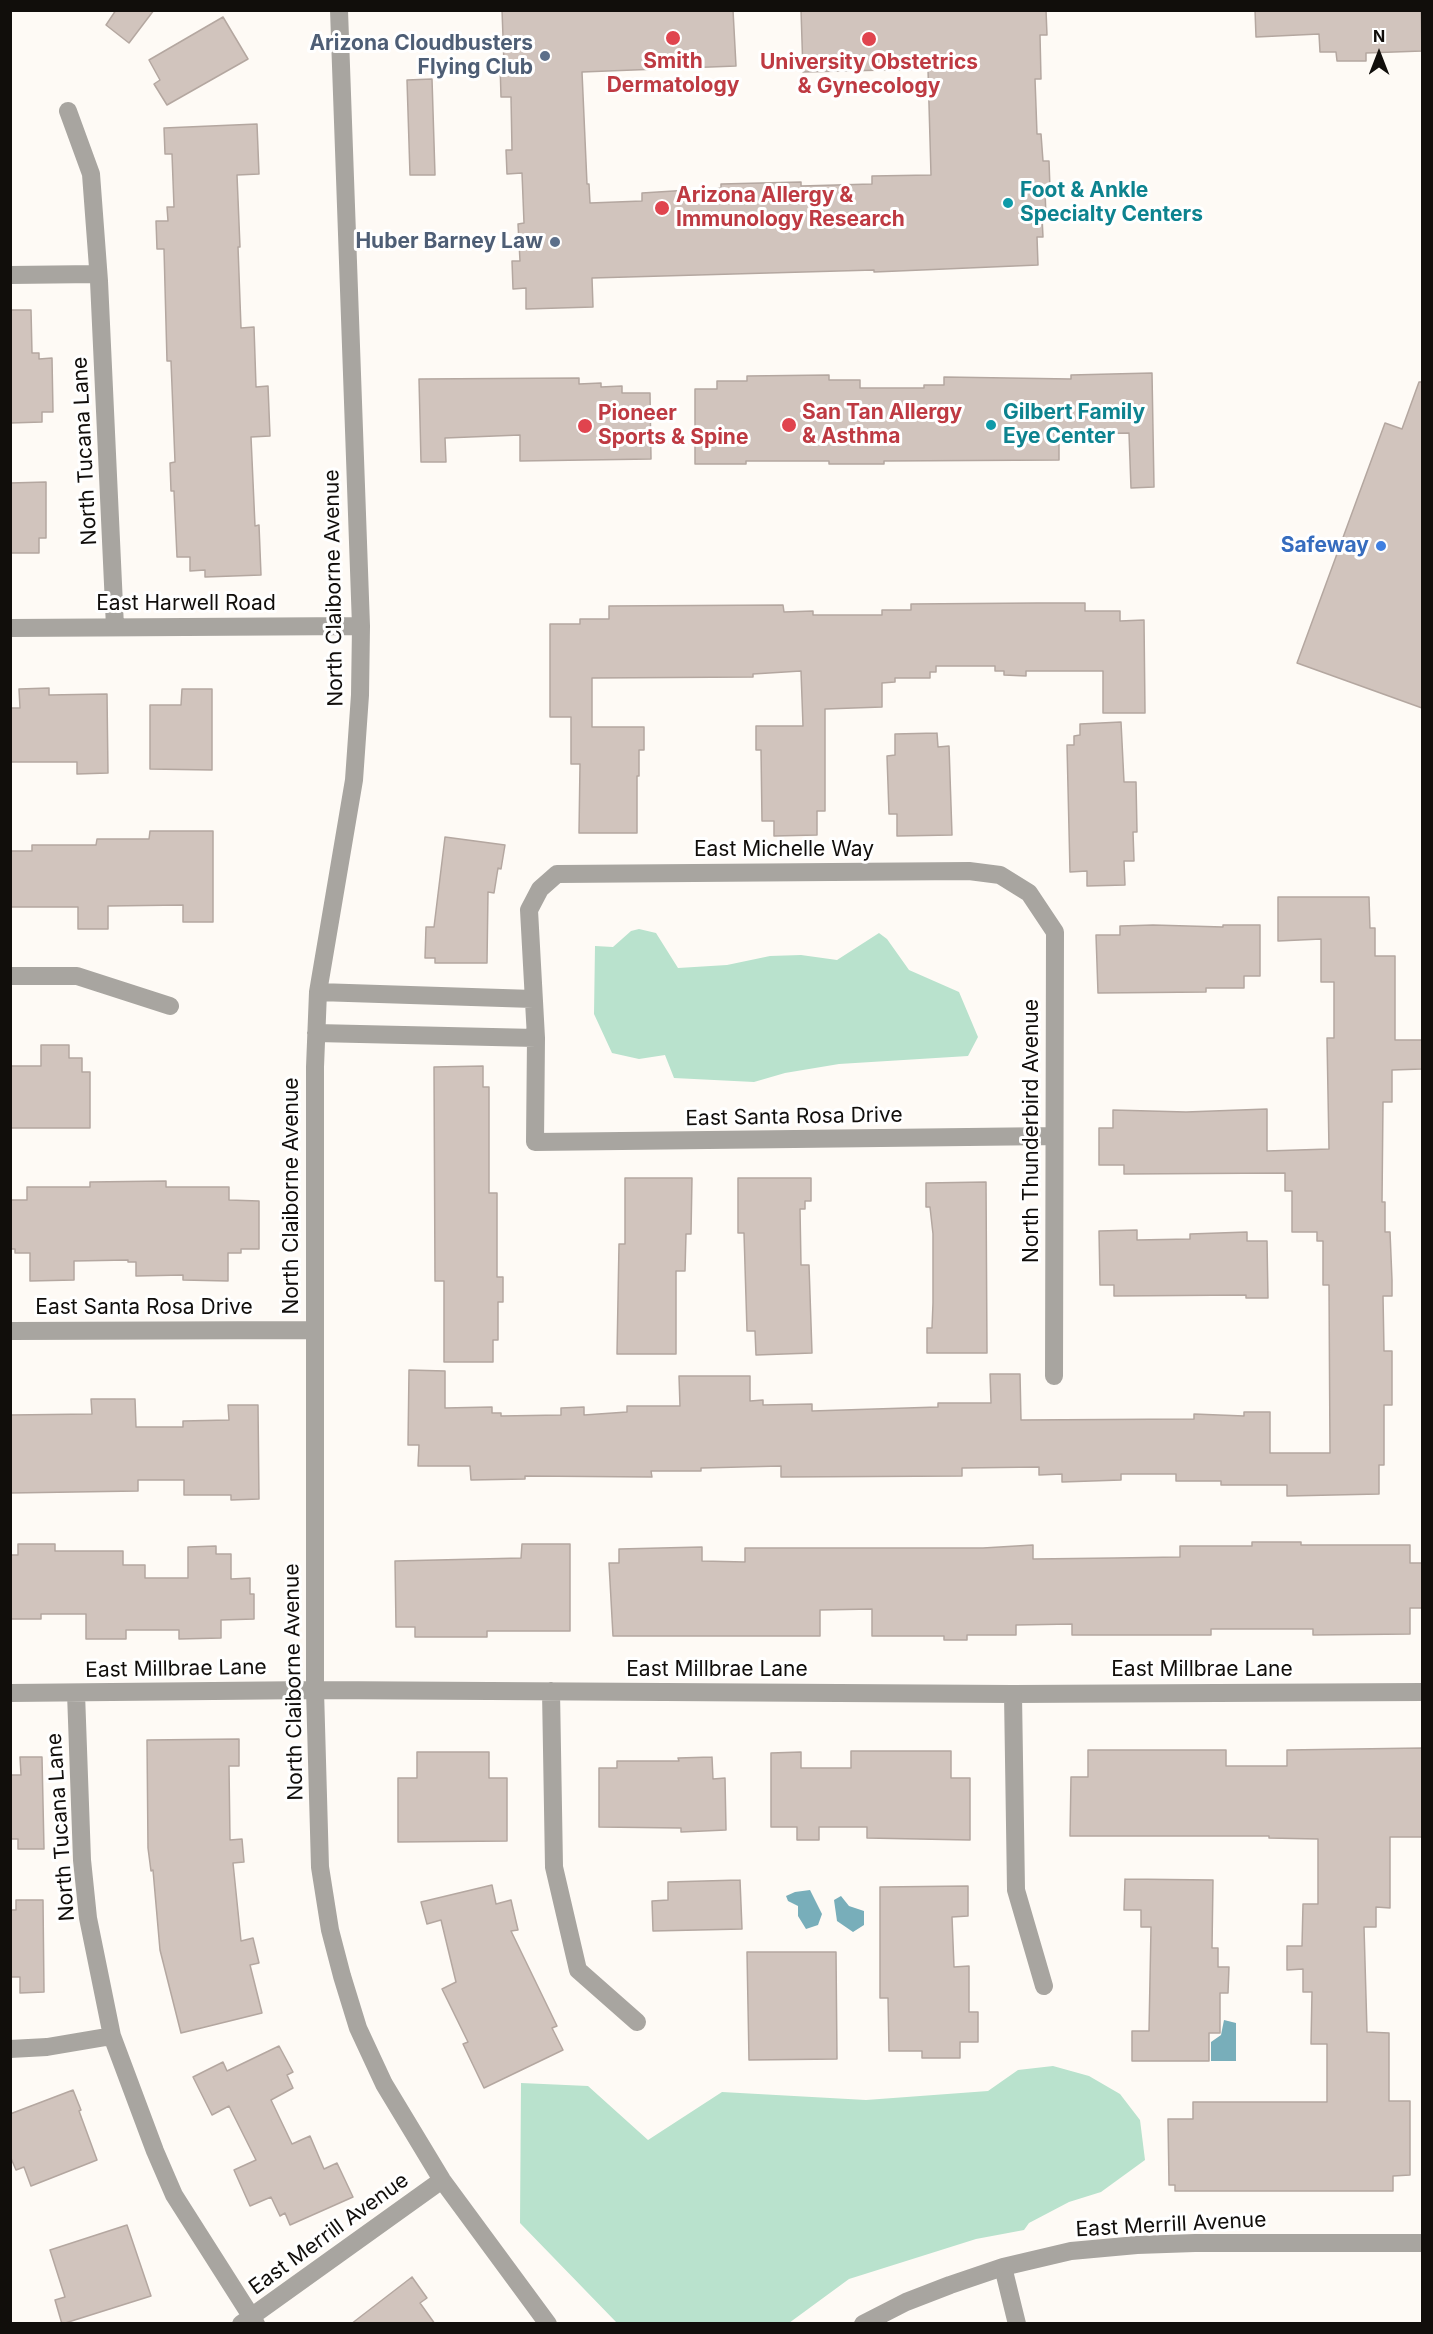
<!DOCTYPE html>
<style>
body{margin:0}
#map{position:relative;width:1433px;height:2334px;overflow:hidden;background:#fefaf5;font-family:Inter,sans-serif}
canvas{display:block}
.frame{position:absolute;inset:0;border:12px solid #110e0b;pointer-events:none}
.north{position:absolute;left:1349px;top:24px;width:60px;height:60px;-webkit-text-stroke:4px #fff;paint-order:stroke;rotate:0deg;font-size:16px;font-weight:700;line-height:24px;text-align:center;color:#110e0b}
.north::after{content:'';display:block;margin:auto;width:21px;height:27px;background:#110e0b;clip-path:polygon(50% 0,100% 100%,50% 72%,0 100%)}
</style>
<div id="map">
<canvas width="1433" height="2334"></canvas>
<div class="frame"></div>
<div class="north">N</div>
</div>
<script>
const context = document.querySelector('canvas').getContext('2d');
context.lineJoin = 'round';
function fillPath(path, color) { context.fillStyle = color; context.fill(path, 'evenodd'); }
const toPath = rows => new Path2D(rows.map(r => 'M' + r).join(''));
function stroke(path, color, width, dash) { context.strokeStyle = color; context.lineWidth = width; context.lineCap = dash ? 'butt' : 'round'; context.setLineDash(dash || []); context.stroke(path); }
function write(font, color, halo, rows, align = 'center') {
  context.font = font + ' Inter,sans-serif'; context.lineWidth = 6; context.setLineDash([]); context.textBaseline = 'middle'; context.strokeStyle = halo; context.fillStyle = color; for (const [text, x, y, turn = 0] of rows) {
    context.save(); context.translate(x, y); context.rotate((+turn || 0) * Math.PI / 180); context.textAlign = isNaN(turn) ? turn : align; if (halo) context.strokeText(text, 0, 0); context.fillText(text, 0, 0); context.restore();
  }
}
fillPath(toPath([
 [639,929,656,933,678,968,727,965,770,956,801,955,837,960,879,933,887,939,909,970,959,992,978,1037,968,1056,839,1064,785,1073,754,1082,674,1078,665,1055,639,1059,612,1053,594,1014,595,946,613,947,631,931],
 [1053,2066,1089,2076,1120,2094,1140,2120,1145,2160,1101,2192,1069,2202,1029,2223,1024,2230,976,2239,849,2279,789,2323,617,2323,520,2223,521,2083,588,2086,648,2140,722,2092,866,2100,988,2091,1018,2070]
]), '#b9e2cd');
fillPath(toPath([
 [810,1890,822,1914,818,1925,806,1929,798,1916,798,1906,788,1901,786,1896,795,1892],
 [841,1896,849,1906,864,1911,864,1925,853,1932,837,1921,834,1900],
 [1224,2020,1236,2023,1236,2061,1211,2061,1211,2042,1221,2035]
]), '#78aeba');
const building = toPath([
 [116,10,154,10,129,43,106,25,116,10],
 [502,10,733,10,736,66,582,72,587,184,589,184,590,203,642,201,642,193,721,188,721,184,801,182,801,186,872,184,872,176,931,175,928,69,803,72,801,10,1046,10,1047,35,1040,35,1041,79,1035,79,1037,134,1041,134,1043,161,1049,161,1050,189,1045,190,1046,217,1042,217,1043,237,1037,237,1038,265,898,271,874,272,874,270,592,278,593,307,526,309,526,288,513,289,512,261,520,261,518,224,524,223,522,173,507,174,506,150,512,150,511,97,501,97,500,64,504,64,502,10],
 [1255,10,1421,10,1422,51,1366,53,1366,61,1337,61,1336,52,1320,52,1319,34,1256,37,1255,10],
 [223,17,248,59,167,105,154,84,160,80,149,60,223,17],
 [432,79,435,175,410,175,407,80,432,79],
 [257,124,259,174,237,175,240,247,238,247,241,328,254,327,256,387,268,386,270,436,251,437,255,526,259,525,261,575,205,577,205,570,190,571,190,557,177,557,174,491,171,491,170,463,175,462,171,361,167,361,164,249,157,249,156,221,168,221,167,207,174,207,172,154,165,154,164,128,257,124],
 [10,310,31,310,32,353,39,353,39,359,52,358,53,412,42,412,42,422,10,423,10,310],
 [1152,373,1154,487,1131,488,1129,433,1059,434,1059,460,884,461,884,464,829,464,829,461,746,461,746,464,695,464,695,389,717,389,717,381,747,381,747,376,829,375,829,380,860,380,860,388,924,388,924,385,944,385,944,377,1071,379,1071,375,1152,373],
 [579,378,579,384,601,383,601,387,622,386,622,393,650,393,651,459,520,461,520,435,445,438,446,462,421,462,419,379,579,378],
 [1419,382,1422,382,1422,708,1297,663,1385,423,1402,429,1419,382],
 [46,482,46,538,39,538,39,553,10,553,10,483,46,482],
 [1037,603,1085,603,1085,611,1120,611,1120,621,1144,620,1145,713,1103,713,1103,671,1026,671,1026,676,1004,675,1004,671,995,671,995,666,936,666,936,672,930,672,930,678,895,678,895,682,882,683,882,707,825,709,825,811,817,811,817,835,774,836,774,821,762,821,761,750,756,750,756,726,803,726,801,671,753,674,753,677,592,678,592,727,644,727,644,750,639,750,639,776,637,776,637,833,579,833,580,764,571,764,571,717,550,717,550,624,580,624,580,619,609,619,609,606,783,605,784,612,813,611,813,615,882,615,882,610,911,610,911,604,1037,603],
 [49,688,49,695,107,694,108,773,77,774,77,762,10,762,10,708,20,708,19,689,49,688],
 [182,689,212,689,212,770,150,769,150,705,181,705,182,689],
 [1121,722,1124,782,1136,782,1137,832,1133,832,1134,861,1124,861,1125,885,1087,886,1087,871,1070,872,1067,745,1074,745,1074,736,1080,735,1080,724,1121,722],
 [937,733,938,747,949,746,952,835,897,836,897,814,889,814,887,756,895,755,895,734,937,733],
 [150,831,213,831,213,922,183,922,183,905,108,906,108,929,78,929,78,907,10,907,10,851,32,851,32,845,96,845,97,839,149,839,150,831],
 [445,837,505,845,501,869,498,868,494,893,488,892,487,963,435,963,435,958,425,958,426,927,434,927,445,837],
 [1278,897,1369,897,1370,928,1375,928,1375,956,1395,956,1395,1040,1422,1040,1422,1069,1392,1070,1392,1102,1383,1102,1382,1202,1385,1202,1385,1232,1390,1232,1392,1280,1392,1296,1383,1296,1384,1351,1392,1351,1392,1405,1384,1405,1384,1465,1379,1465,1379,1494,1287,1496,1287,1485,1221,1485,1221,1481,1176,1481,1176,1474,1121,1474,1121,1480,1062,1482,1062,1474,1039,1475,1039,1467,962,1468,962,1476,781,1477,781,1466,701,1468,701,1471,651,1471,652,1477,525,1476,525,1479,471,1480,470,1466,418,1466,419,1445,408,1445,409,1370,445,1371,445,1408,492,1407,492,1413,501,1413,501,1416,561,1415,561,1408,584,1407,584,1415,627,1412,627,1406,680,1406,679,1376,750,1376,750,1401,763,1400,763,1405,812,1404,812,1411,938,1407,938,1403,991,1403,990,1374,1020,1374,1021,1420,1194,1419,1194,1414,1244,1416,1244,1412,1270,1412,1270,1453,1330,1453,1329,1285,1323,1285,1323,1241,1317,1241,1317,1232,1292,1232,1292,1191,1285,1191,1285,1173,1124,1174,1124,1165,1099,1165,1099,1128,1113,1128,1113,1110,1186,1112,1267,1109,1267,1151,1329,1149,1327,1038,1334,1038,1334,982,1321,982,1321,939,1278,941,1278,897],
 [1153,925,1223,927,1223,925,1260,925,1260,976,1244,976,1244,988,1206,988,1206,992,1098,993,1096,935,1120,935,1120,926,1153,925],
 [41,1045,69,1045,69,1058,82,1058,82,1072,90,1072,90,1128,10,1128,10,1066,41,1066,41,1045],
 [483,1066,483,1087,489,1087,489,1193,497,1193,497,1277,503,1277,503,1302,498,1302,498,1340,493,1340,493,1362,444,1362,444,1281,435,1281,434,1067,483,1066],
 [625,1178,692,1178,691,1234,686,1234,685,1271,676,1271,676,1354,617,1354,619,1244,625,1244,625,1178],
 [738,1178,811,1178,811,1201,805,1201,805,1209,800,1209,801,1265,809,1265,812,1353,756,1355,755,1331,747,1331,744,1233,738,1233,738,1178],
 [166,1181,166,1187,229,1187,229,1200,259,1201,259,1249,241,1249,241,1253,228,1253,228,1281,183,1280,183,1275,136,1276,136,1262,128,1262,128,1260,74,1261,74,1280,30,1281,30,1253,15,1253,15,1249,10,1249,10,1200,27,1200,27,1187,90,1187,90,1182,166,1181],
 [986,1182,987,1353,927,1353,927,1328,932,1328,933,1303,933,1234,930,1207,926,1207,926,1183,986,1182],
 [1137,1230,1137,1240,1190,1239,1190,1234,1247,1232,1247,1241,1267,1241,1268,1298,1246,1298,1246,1295,1114,1296,1114,1285,1100,1285,1099,1231,1137,1230],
 [91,1399,135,1399,136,1427,183,1427,183,1421,229,1420,228,1405,258,1405,259,1499,231,1500,231,1495,184,1495,184,1480,138,1480,138,1491,10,1493,10,1415,92,1414,91,1399],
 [1252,1542,1301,1542,1301,1545,1410,1545,1410,1563,1422,1563,1422,1608,1410,1608,1410,1634,1313,1635,1313,1629,1211,1629,1211,1635,1072,1635,1072,1624,1016,1625,1016,1635,967,1635,967,1640,944,1640,944,1636,872,1636,872,1609,820,1610,820,1636,613,1636,609,1563,619,1563,619,1549,702,1547,702,1561,745,1562,745,1548,983,1548,1033,1545,1033,1559,1115,1558,1180,1557,1180,1546,1252,1546,1252,1542],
 [18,1544,55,1544,55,1551,123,1551,123,1565,145,1565,145,1578,188,1578,188,1547,216,1546,216,1554,231,1554,231,1579,250,1578,250,1594,254,1594,254,1619,221,1620,221,1638,179,1639,179,1630,126,1630,126,1639,86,1639,86,1614,41,1614,41,1619,10,1619,10,1555,18,1555,18,1544],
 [522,1544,570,1544,570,1631,487,1631,487,1637,415,1637,415,1627,396,1627,395,1561,521,1558,522,1544],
 [239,1739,239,1766,229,1766,230,1840,242,1839,244,1862,233,1863,241,1941,253,1938,259,1963,250,1965,262,2013,181,2033,160,1950,153,1870,151,1871,148,1848,147,1740,239,1739],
 [1422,1748,1422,1837,1390,1837,1390,1908,1376,1907,1376,1927,1364,1927,1367,2032,1389,2033,1389,2101,1410,2101,1410,2175,1393,2176,1393,2191,1175,2191,1175,2185,1169,2185,1168,2119,1193,2119,1193,2102,1327,2102,1327,2044,1311,2044,1312,1992,1303,1992,1303,1969,1287,1970,1287,1946,1302,1946,1303,1904,1318,1904,1318,1839,1269,1838,1269,1836,1070,1836,1071,1777,1088,1777,1088,1750,1226,1750,1226,1766,1287,1766,1287,1750,1422,1748],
 [851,1751,951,1751,951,1778,970,1778,970,1840,867,1838,867,1827,819,1827,819,1840,797,1840,797,1827,771,1827,771,1753,801,1752,801,1768,851,1768,851,1751],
 [417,1752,489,1752,489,1778,507,1778,507,1841,398,1842,398,1778,417,1778,417,1752],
 [20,1757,42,1757,44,1849,18,1849,18,1839,10,1839,10,1775,21,1775,20,1757],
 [712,1757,713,1779,725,1778,726,1830,681,1832,681,1828,599,1827,599,1768,617,1768,617,1761,679,1761,678,1758,712,1757],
 [1125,1879,1213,1880,1212,1948,1218,1948,1218,1967,1229,1967,1228,1993,1220,1993,1220,2033,1209,2033,1209,2061,1132,2061,1132,2031,1149,2031,1151,1927,1141,1927,1141,1910,1124,1910,1125,1879],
 [740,1880,742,1929,653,1931,652,1901,668,1900,668,1882,740,1880],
 [492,1885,496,1904,511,1900,518,1930,511,1931,557,2026,552,2028,563,2050,484,2088,463,2044,468,2042,442,1989,456,1982,441,1920,427,1924,421,1902,492,1885],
 [968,1886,968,1916,952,1917,954,1967,969,1966,969,2012,978,2012,978,2042,960,2042,960,2058,922,2058,922,2051,889,2051,888,1998,880,1998,880,1887,968,1886],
 [16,1900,43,1900,44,1992,20,1993,20,1977,10,1977,10,1910,16,1910,16,1900],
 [747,1952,836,1952,837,2059,749,2060,747,1952],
 [279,2046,293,2072,287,2075,293,2088,271,2100,292,2144,310,2136,324,2169,337,2163,353,2197,290,2225,285,2213,280,2216,271,2197,250,2206,234,2170,256,2160,229,2106,212,2115,193,2077,223,2062,227,2071,279,2046],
 [73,2090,81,2110,79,2111,97,2160,31,2186,24,2167,16,2170,10,2156,10,2114,73,2090],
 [127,2225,151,2296,62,2324,55,2300,65,2297,50,2250,127,2225],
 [412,2277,427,2298,420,2303,435,2324,351,2324,412,2277]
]);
fillPath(building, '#d1c4bd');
stroke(building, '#b4a7a0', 1.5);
stroke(toPath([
 [339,10,361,626,360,695,354,780,318,992,315,1067,315,1690,320,1867,330,1930,342,1976,358,2028,384,2084,442,2180,548,2324],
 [68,111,91,174,99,281,115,627],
 [10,275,97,274],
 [10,628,361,626],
 [10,976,77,976,170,1006],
 [318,992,533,999],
 [316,1033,536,1038],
 [10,1331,314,1330],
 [1054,1376,1055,932,1029,893,1000,875,969,871,557,874,540,889,529,910,536,1038,535,1142,1054,1136],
 [551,1691,554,1867,578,1970,637,2022],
 [10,1693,315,1690,1013,1694,1422,1692],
 [76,1693,82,1860,88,1918,112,2036,155,2151,174,2195,256,2324],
 [1013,1694,1016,1890,1044,1986],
 [10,2049,47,2047,112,2036],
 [1003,2267,1017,2324],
 [241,2324,442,2180],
 [863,2324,906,2302,950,2285,1003,2267,1071,2251,1137,2245,1195,2243,1422,2243]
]), '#a8a5a0', 18);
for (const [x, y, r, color] of [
 [673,38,8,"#e0444e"],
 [869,39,8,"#e0444e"],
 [545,56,6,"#5c6f8a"],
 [1008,203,6,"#0f9aa8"],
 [662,208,8,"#e0444e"],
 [555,242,6,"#5c6f8a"],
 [789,425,8,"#e0444e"],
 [991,425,6,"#0f9aa8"],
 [585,426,8,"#e0444e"],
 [1381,546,6,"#3f7fe0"]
]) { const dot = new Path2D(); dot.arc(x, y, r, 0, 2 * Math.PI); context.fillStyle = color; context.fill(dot); stroke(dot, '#fff', 2); }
write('bold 21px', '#4e5e75', '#fff', [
 ["Arizona Cloudbusters",533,44],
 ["Flying Club",533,68],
 ["Huber Barney Law",543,242]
], 'right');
write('bold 21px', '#be3a42', '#fff', [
 ["Smith",673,62,"center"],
 ["Dermatology",673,86,"center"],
 ["University Obstetrics",869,63,"center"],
 ["& Gynecology",869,87,"center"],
 ["Arizona Allergy &",676,196],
 ["Immunology Research",676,220],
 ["San Tan Allergy",802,413],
 ["& Asthma",802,437],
 ["Pioneer",598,414],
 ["Sports & Spine",598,438]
], 'left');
write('bold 21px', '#0d838f', '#fff', [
 ["Foot & Ankle",1020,191],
 ["Specialty Centers",1020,215],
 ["Gilbert Family",1003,413],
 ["Eye Center",1003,437]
], 'left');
write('21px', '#110e0b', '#fff', [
 ["North Tucana Lane",85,451,-93],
 ["North Claiborne Avenue",334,588,-91],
 ["East Harwell Road",186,604],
 ["East Michelle Way",784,850],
 ["East Santa Rosa Drive",794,1117,-1],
 ["North Thunderbird Avenue",1032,1131,-90],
 ["North Claiborne Avenue",292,1196,-90],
 ["East Santa Rosa Drive",144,1308],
 ["East Millbrae Lane",176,1669,-1],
 ["East Millbrae Lane",717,1670],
 ["East Millbrae Lane",1202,1670],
 ["North Claiborne Avenue",294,1682,-91],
 ["North Tucana Lane",61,1827,-94],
 ["East Merrill Avenue",1171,2225,-3],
 ["East Merrill Avenue",329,2234,-36]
]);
write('bold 21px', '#366cbe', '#fff', [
 ["Safeway",1369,546]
], 'right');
</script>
